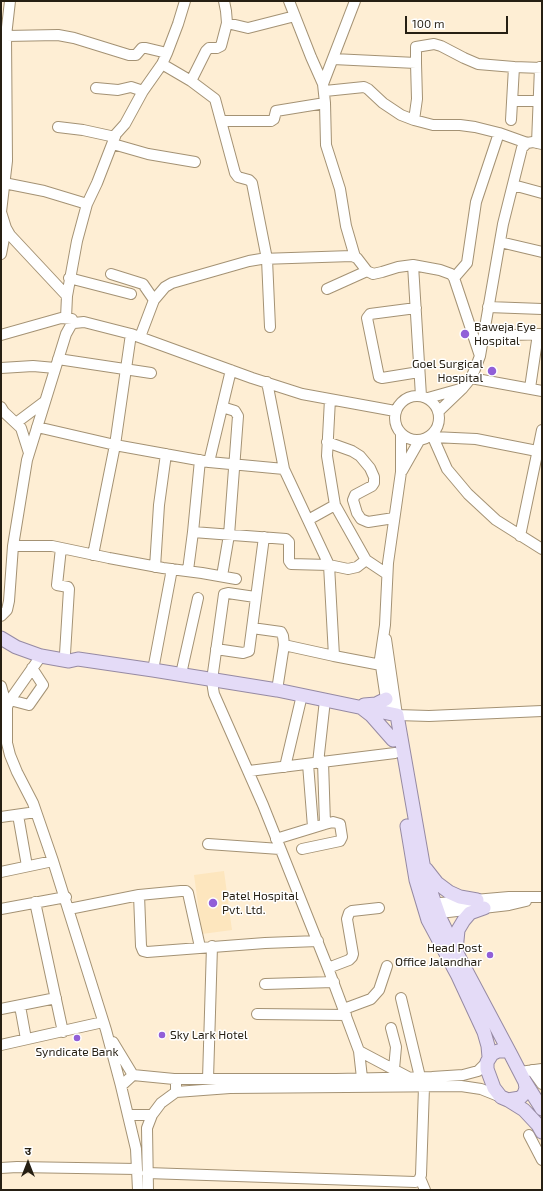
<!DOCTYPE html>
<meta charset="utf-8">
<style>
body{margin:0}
#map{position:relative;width:543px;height:1191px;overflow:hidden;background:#feeed4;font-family:"Exo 2","Noto Sans Devanagari",sans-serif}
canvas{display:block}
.frame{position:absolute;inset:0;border:2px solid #261f13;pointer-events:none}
.north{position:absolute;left:8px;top:1143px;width:40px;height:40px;-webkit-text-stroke:3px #fff;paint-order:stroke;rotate:0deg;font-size:11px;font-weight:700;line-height:16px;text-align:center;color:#261f13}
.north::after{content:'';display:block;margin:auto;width:14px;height:18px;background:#261f13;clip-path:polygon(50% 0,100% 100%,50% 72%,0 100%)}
.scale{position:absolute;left:405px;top:16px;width:103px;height:18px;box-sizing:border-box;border:2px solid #261f13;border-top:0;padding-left:5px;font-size:12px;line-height:14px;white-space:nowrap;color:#261f13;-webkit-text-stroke:3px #fff;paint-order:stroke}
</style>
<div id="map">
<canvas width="543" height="1191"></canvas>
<div class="frame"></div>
<div class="north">उ</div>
<div class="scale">100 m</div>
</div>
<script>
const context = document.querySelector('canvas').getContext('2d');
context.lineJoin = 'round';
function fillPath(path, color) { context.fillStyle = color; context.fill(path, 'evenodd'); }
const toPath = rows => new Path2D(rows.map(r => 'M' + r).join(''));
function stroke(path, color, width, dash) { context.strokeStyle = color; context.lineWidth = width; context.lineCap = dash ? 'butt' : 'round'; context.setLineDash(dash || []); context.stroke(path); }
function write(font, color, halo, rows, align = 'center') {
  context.font = font + ' "Exo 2",sans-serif'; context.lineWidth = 3; context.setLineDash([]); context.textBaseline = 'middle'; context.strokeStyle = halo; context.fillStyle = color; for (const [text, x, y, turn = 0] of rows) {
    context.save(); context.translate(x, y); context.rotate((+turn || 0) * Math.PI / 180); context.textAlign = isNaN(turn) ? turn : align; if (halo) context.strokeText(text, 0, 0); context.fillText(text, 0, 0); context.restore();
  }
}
fillPath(toPath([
 [224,871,232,930,202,934,194,875]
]), '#fde6be');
const minor = toPath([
 [227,23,248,28,295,16],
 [6,36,58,35,74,38,129,55,136,55,142,48,146,48,167,53,178,24,185,1],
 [333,59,416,63,416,47,434,44,441,46,464,58,478,64,514,67],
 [162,64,191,81,215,99,235,173,238,177,249,180,252,183,267,259,270,327],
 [191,81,206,51,209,48,217,48,221,46,227,23,226,11,224,1],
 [323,84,355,1],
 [96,88,118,90,131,87,143,91],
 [325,91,364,87,368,89,383,103,401,115,414,120,433,125,460,125,475,127,499,133,527,143],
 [512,101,542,101],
 [325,103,326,145,340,189,346,226,355,257],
 [414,120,417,99,416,63],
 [511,120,514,67,542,68],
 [221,121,271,121,274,119,276,111,325,103,323,84,311,57,289,1],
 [58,127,83,130,115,137],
 [537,143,540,67],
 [113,144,148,154,195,162],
 [4,183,44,191,87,204],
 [513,185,542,193],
 [1,212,7,161,6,36,10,1],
 [1,212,6,228,10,235,67,296,66,318],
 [500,242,542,252],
 [1,254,6,228],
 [413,265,421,396],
 [111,274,143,284,154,300],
 [69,278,131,294],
 [454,278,467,263,476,202,499,133],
 [327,289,367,271],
 [67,296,77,241,87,204,97,183,116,134,125,124,143,91,162,64,167,53],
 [488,307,542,309],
 [416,308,370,314,367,318,379,377,382,378,419,372],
 [1,335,61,318,72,319],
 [484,336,542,334],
 [140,337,154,300,165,287,172,283,249,261,261,259,352,256,357,258,367,271,373,274,382,272,398,267,413,265,440,270,451,274,454,278,480,356],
 [58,359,151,373],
 [1,368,33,366,55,368],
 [471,378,542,391],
 [267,382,284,469,329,565,334,656],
 [530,388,538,334],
 '395 418a22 22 0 1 1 44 0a22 22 0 1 1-44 0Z',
 [428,398,460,389],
 [330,399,327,456,335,505],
 [1,407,4,412,21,428,29,453],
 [222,407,235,411,238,416,229,535,222,576],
 [438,412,462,389,471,378,475,369,480,356,503,224,522,148,527,143,533,142,542,144],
 [16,423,44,402],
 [37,427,115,445,209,462,284,469],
 [432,435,447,469,468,494,496,520,542,549],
 [433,437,476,439,537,451],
 [327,442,352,451,360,456,370,468,374,477,374,483,372,486,355,495,353,500,357,513,361,519,368,522,394,518],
 [200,460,193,532,286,539,289,542,289,561,291,564,329,565,348,569,357,567,366,560,387,574],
 [209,462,231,370],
 [402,471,419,441],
 [308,520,335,505,366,560],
 [520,536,542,430],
 [13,546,52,546,109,558,163,568,202,573,236,579],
 [61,548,57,585,68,587,69,589,65,654],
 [93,555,115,445,131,334],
 [155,567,159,505,166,454],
 [188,570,193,532],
 [255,597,228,593,224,594,212,680,213,688,214,694,263,805,328,968,359,1051,362,1078],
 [1,616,7,610,9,601,13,546,27,460,66,334,71,325,74,323,84,322,131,334,252,378,302,394,395,411],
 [252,628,281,632,283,636,284,645],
 [386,639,397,715,429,716,542,711],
 [216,649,243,653,249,651,264,537],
 [41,656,10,700,7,707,7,743,10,755,17,772,33,803,53,861,106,1030,121,1086],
 [153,670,172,569],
 [181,674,198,598],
 [1,686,7,707],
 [277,690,284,645,334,656,381,665],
 [10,700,29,705,43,685,32,668],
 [387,706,380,659,385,625,388,563,401,472,401,435],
 [323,762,325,824],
 [318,763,325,700],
 [308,764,313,827],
 [285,767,302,695],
 [249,771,395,753],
 [18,815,27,866],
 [1,817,36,812],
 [276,839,325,824,333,822,340,824,342,837,340,841,302,849],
 [208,844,280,849],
 [1,872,53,861],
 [139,895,141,946,143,951,147,952,265,943,318,941],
 [35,902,63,1032],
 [429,904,509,897,542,897],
 [1,909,66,897],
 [69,909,139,895,181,891,186,891,188,893,200,947],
 [431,914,509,905,526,901],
 [328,968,349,960,352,957,353,954,347,919,349,913,352,911,379,908],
 [265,984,334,982],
 [401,998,420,1077],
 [20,1006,26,1039],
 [1,1009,56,998],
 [344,1009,371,999,379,990,387,966],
 [257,1014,346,1015],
 [391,1028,396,1047,394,1069],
 [113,1042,133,1075],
 [1,1045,103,1022],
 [359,1051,408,1077],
 [532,1070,542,1084],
 [520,1072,542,1069],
 [174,1079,336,1079,432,1077,463,1075,478,1071,487,1062],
 [208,1079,212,946],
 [176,1092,230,1088,461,1086,481,1089,501,1097],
 [128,1115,152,1115,161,1103,176,1092,176,1082,174,1079,133,1075,121,1086,136,1149,138,1190],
 [529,1135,542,1160],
 [1,1168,17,1167,137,1169],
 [147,1173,415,1182,419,1180,421,1175,424,1087],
 [420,1178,425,1190],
 [148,1190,147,1128,152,1115]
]);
const major = toPath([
 [1,638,16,647,41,656,69,661,78,659,153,670,277,690,397,715,425,875,440,918,460,959,510,1053],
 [364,705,376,704,386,699],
 [362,708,371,715,393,740],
 [407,826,416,880,428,920,458,976,484,1032,488,1046,489,1057],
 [426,869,437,883,449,892,460,897,477,900],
 [456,951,458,930,464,920,470,913,484,908],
 [498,1051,507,1051,510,1053,525,1082,526,1088,524,1094,520,1098,508,1100,501,1097,494,1088,487,1069,487,1062,492,1054,498,1051],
 [525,1082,542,1109],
 [508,1100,524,1110,538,1125,542,1132]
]);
stroke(minor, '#a49274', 12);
stroke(major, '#968aa3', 15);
stroke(minor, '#fff', 10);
stroke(major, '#e4dbf7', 13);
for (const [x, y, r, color] of [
 [465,334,5,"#915fd8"],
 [492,371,5,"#915fd8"],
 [213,903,5,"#915fd8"],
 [490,955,4,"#915fd8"],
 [162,1035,4,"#915fd8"],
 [77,1038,4,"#915fd8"]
]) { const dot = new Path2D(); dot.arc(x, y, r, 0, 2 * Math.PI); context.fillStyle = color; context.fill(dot); stroke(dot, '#fff', 1.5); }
write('12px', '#261f13', '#fff', [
 ["Baweja Eye",474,327],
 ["Hospital",474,341],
 ["Goel Surgical",483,364,"right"],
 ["Hospital",483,378,"right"],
 ["Patel Hospital",222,896],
 ["Pvt. Ltd.",222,910],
 ["Head Post",482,948,"right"],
 ["Office Jalandhar",482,962,"right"],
 ["Sky Lark Hotel",170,1035],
 ["Syndicate Bank",77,1052,"center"]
], 'left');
</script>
